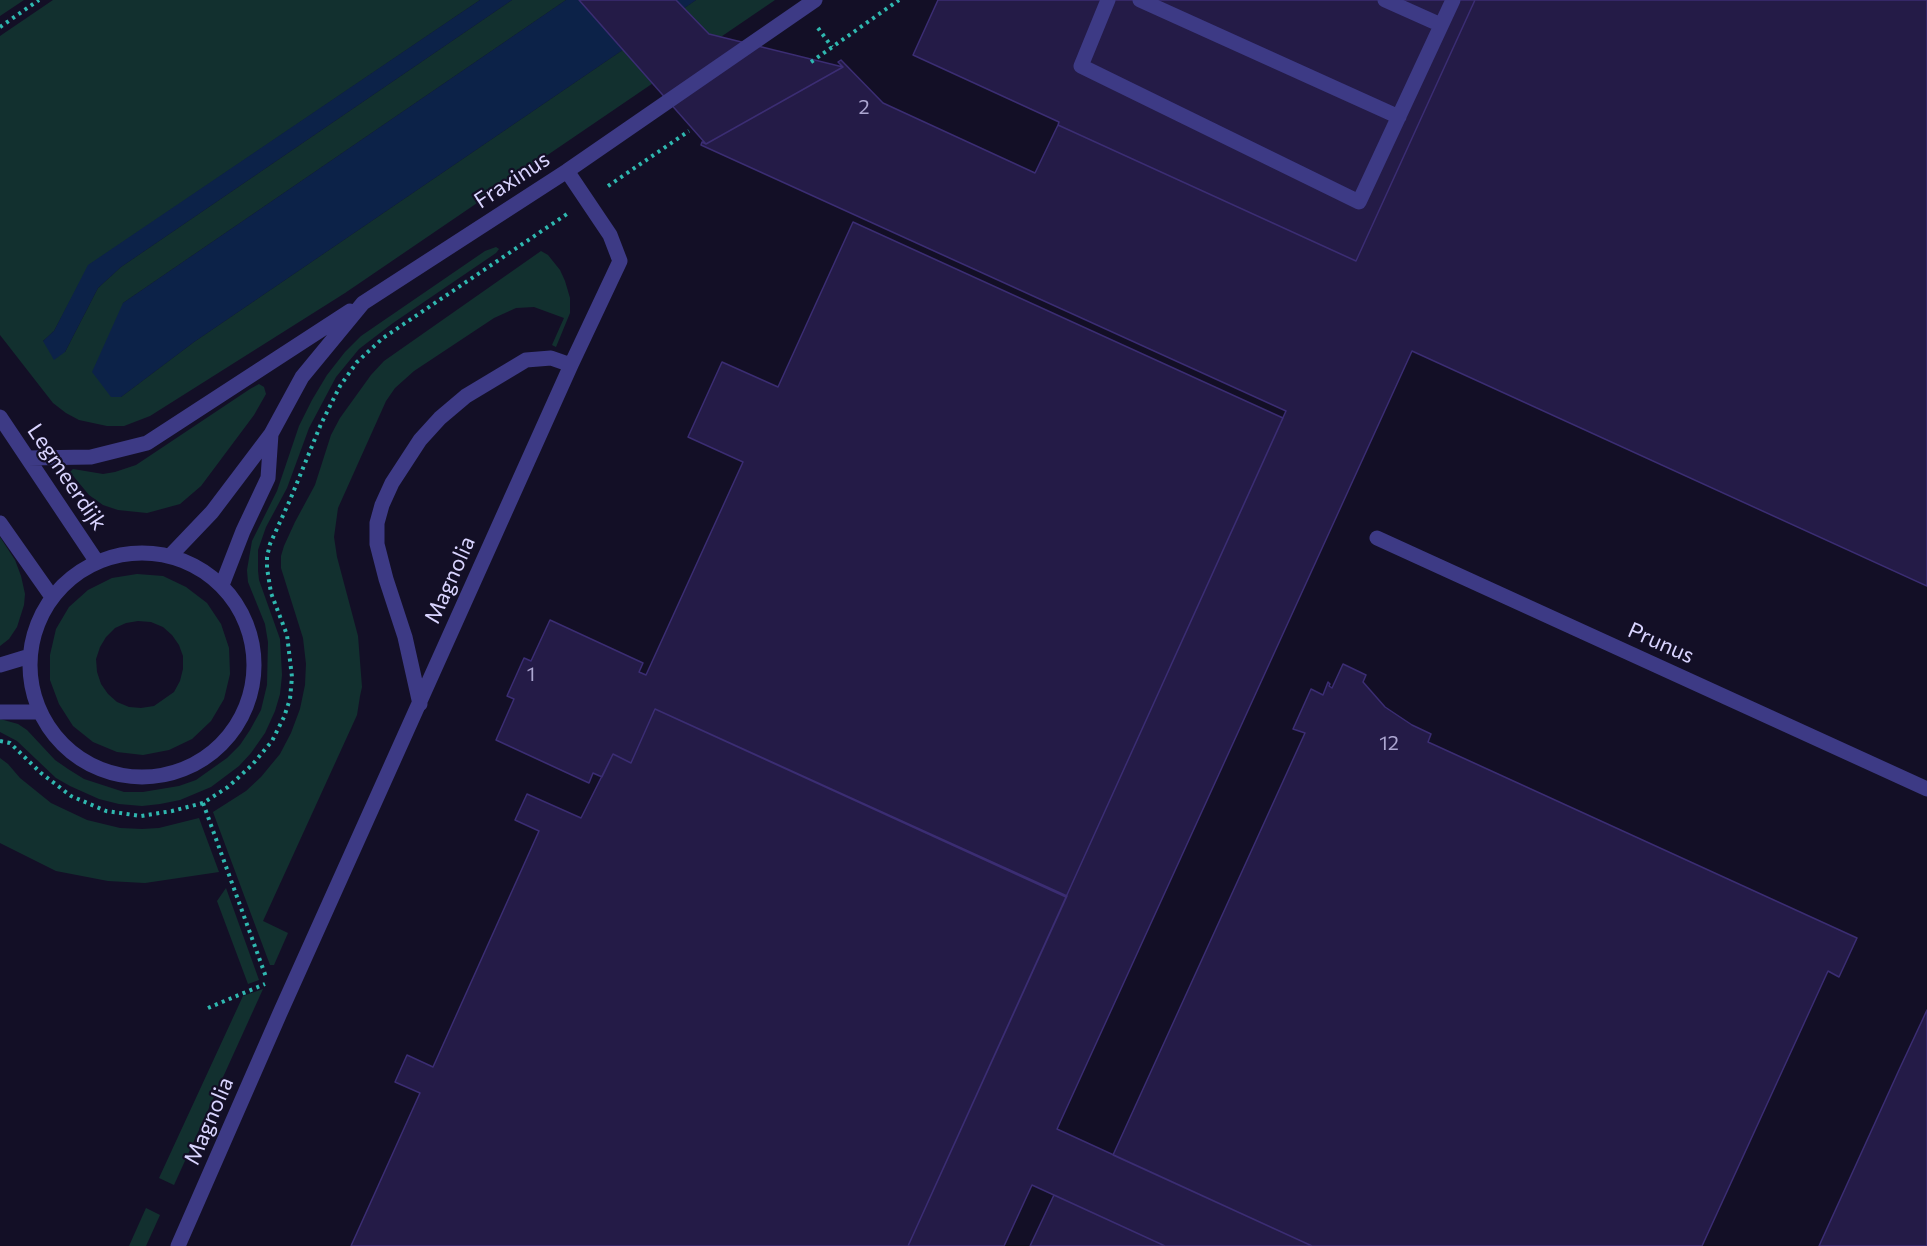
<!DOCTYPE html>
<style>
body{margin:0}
canvas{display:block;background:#130f26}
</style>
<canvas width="1927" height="1246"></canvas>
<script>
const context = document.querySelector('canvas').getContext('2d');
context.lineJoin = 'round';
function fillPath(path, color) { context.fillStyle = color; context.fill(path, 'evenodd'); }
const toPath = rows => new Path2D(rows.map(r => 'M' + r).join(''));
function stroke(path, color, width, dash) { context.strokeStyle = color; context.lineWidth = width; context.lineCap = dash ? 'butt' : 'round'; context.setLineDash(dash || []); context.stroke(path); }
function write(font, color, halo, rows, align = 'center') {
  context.font = font + ' Commissioner,sans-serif'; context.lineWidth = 4.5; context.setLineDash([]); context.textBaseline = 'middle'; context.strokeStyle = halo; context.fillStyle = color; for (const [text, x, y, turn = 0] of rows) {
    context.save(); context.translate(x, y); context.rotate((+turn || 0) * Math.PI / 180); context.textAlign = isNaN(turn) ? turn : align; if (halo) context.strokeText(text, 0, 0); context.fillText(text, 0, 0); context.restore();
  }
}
fillPath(toPath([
 [0,0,24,0,0,16],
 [53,0,480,0,89,265,54,331,43,341,65,352,98,288,121,267,512,0,566,0,123,303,121,397,194,342,696,0,775,0,345,293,150,416,124,426,107,426,79,420,66,413,53,403,0,335,0,36],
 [496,247,499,249,496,253,393,323,359,349,336,377,309,428,287,488,266,527,258,550,258,571,259,580,280,639,282,675,280,694,275,711,265,733,251,753,239,766,211,787,180,800,160,804,142,806,119,804,99,799,70,786,56,778,17,741,0,732,0,719,18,724,27,730,55,760,68,769,84,779,124,792,143,792,179,786,196,780,227,758,240,745,250,730,261,710,267,685,268,642,265,624,248,582,247,570,252,541,277,491,299,426,312,400,327,375,345,352,361,336,485,251],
 [541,251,548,255,560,270,565,281,570,298,570,313,556,347,552,345,564,318,534,307,516,308,494,318,414,371,395,388,386,401,338,508,334,537,337,557,358,636,362,687,360,696,357,715,263,921,288,933,274,965,270,965,213,812,246,791,261,777,280,754,291,733,300,709,305,685,306,664,303,638,281,568,281,556,284,546,295,522,315,485,331,435,340,418,371,375,384,361],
 [259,384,264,387,266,394,254,415,201,486,180,504,147,513,118,510,103,505,89,495,70,472,73,469,103,474,115,472,136,465,250,389],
 [0,537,15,560,21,576,25,594,24,605,17,627,9,639,0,646],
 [137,574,163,576,186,587,207,603,221,624,229,648,230,674,224,699,211,721,192,739,169,750,143,755,117,752,93,742,73,726,59,704,50,680,50,655,56,629,69,607,88,590,112,578],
 [138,621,151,622,163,627,172,635,179,645,183,656,183,669,180,681,174,692,154,706,141,708,129,707,117,702,108,694,101,684,97,672,96,659,100,647,106,637,115,628,126,623],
 [0,758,8,764,20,778,51,803,87,820,120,828,142,829,159,828,199,818,219,872,145,883,108,881,56,871,0,843],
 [226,888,259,980,248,984,217,901],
 [263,989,174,1185,159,1178,243,996],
 [146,1208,160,1215,146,1246,129,1246]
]), '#12302f');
fillPath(toPath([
 [480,0,512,0,121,267,98,288,65,352,54,360,43,341,54,331,88,265],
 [566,0,696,0,194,342,121,397,111,397,92,372,123,303]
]), '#0c2248');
const building = toPath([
 [579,0,676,0,709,34,843,67,706,144,579,0],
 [938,0,1475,0,1356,261,1058,125,1059,122,913,55,938,0],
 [1475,0,1927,0,1927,586,1412,351,1057,1129,1312,1246,1165,1246,1032,1185,1004,1246,908,1246,1286,411,701,145,702,142,706,144,843,67,838,62,841,60,883,103,1035,173,1058,125,1356,261,1475,0],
 [853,222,1283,418,1066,897,655,709,631,763,613,754,602,777,593,773,589,783,496,740,514,699,507,696,524,658,531,661,550,620,643,663,639,672,646,675,743,462,688,437,722,362,778,387,853,222],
 [1343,664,1366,675,1363,682,1385,707,1412,725,1431,734,1428,742,1857,938,1839,977,1828,971,1702,1246,1312,1246,1113,1155,1305,733,1293,729,1311,689,1323,695,1328,682,1330,684,1329,686,1332,688,1343,664],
 [655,709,1067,896,908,1246,351,1246,420,1093,395,1082,407,1055,433,1067,539,831,515,820,527,794,581,818,613,754,631,763,655,709],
 [1927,1010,1927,1246,1819,1246,1899,1070,1927,1010],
 [1054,1195,1165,1246,1030,1246,1054,1195]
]);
fillPath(building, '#241b47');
stroke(building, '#3b2d73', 1.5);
stroke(toPath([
 [0,27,39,0],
 [818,28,832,47],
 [811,62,899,0],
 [608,186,689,131],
 [0,741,10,743,41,773,71,796,106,811,141,816,172,811,203,803,228,787,252,765,272,741,284,717,290,699,292,677,287,635,271,593,267,568,267,557,270,544,290,500,321,424,340,386,357,362,383,338,567,214],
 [203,803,266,977],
 [208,1008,265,984]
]), '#2fb8b0', 4, [3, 4.5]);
stroke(toPath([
 [1108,0,1081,66,1359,202,1453,0],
 [1140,0,1399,117],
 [1385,0,1441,25],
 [0,417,97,562],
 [28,458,91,457,147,443,350,311],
 [0,523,52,597],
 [1377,538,1927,789],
 '30 665a112 112 0 1 1 224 0a112 112 0 1 1-224 0Z',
 [170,556,212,512,271,434,302,377,363,303,567,171,815,0],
 [222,585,243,531,268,478,271,434],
 [0,665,30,656],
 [420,704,405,637,386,579,377,544,377,523,382,505,392,483,420,440,440,418,466,396,526,360,551,358,571,365],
 [0,712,40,712],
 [178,1246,280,1013,571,365,620,261,610,235,567,171]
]), '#3d3a85', 15);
write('20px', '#aca6d1', null, [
 ["2",864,107],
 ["1",531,674],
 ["12",1389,743]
]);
write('22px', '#d9d4ff', '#130f26', [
 ["Fraxinus",512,180,-33],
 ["Legmeerdijk",67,477,56],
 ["Magnolia",450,580,-66],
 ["Prunus",1661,643,24],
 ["Magnolia",209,1121,-67]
]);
</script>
